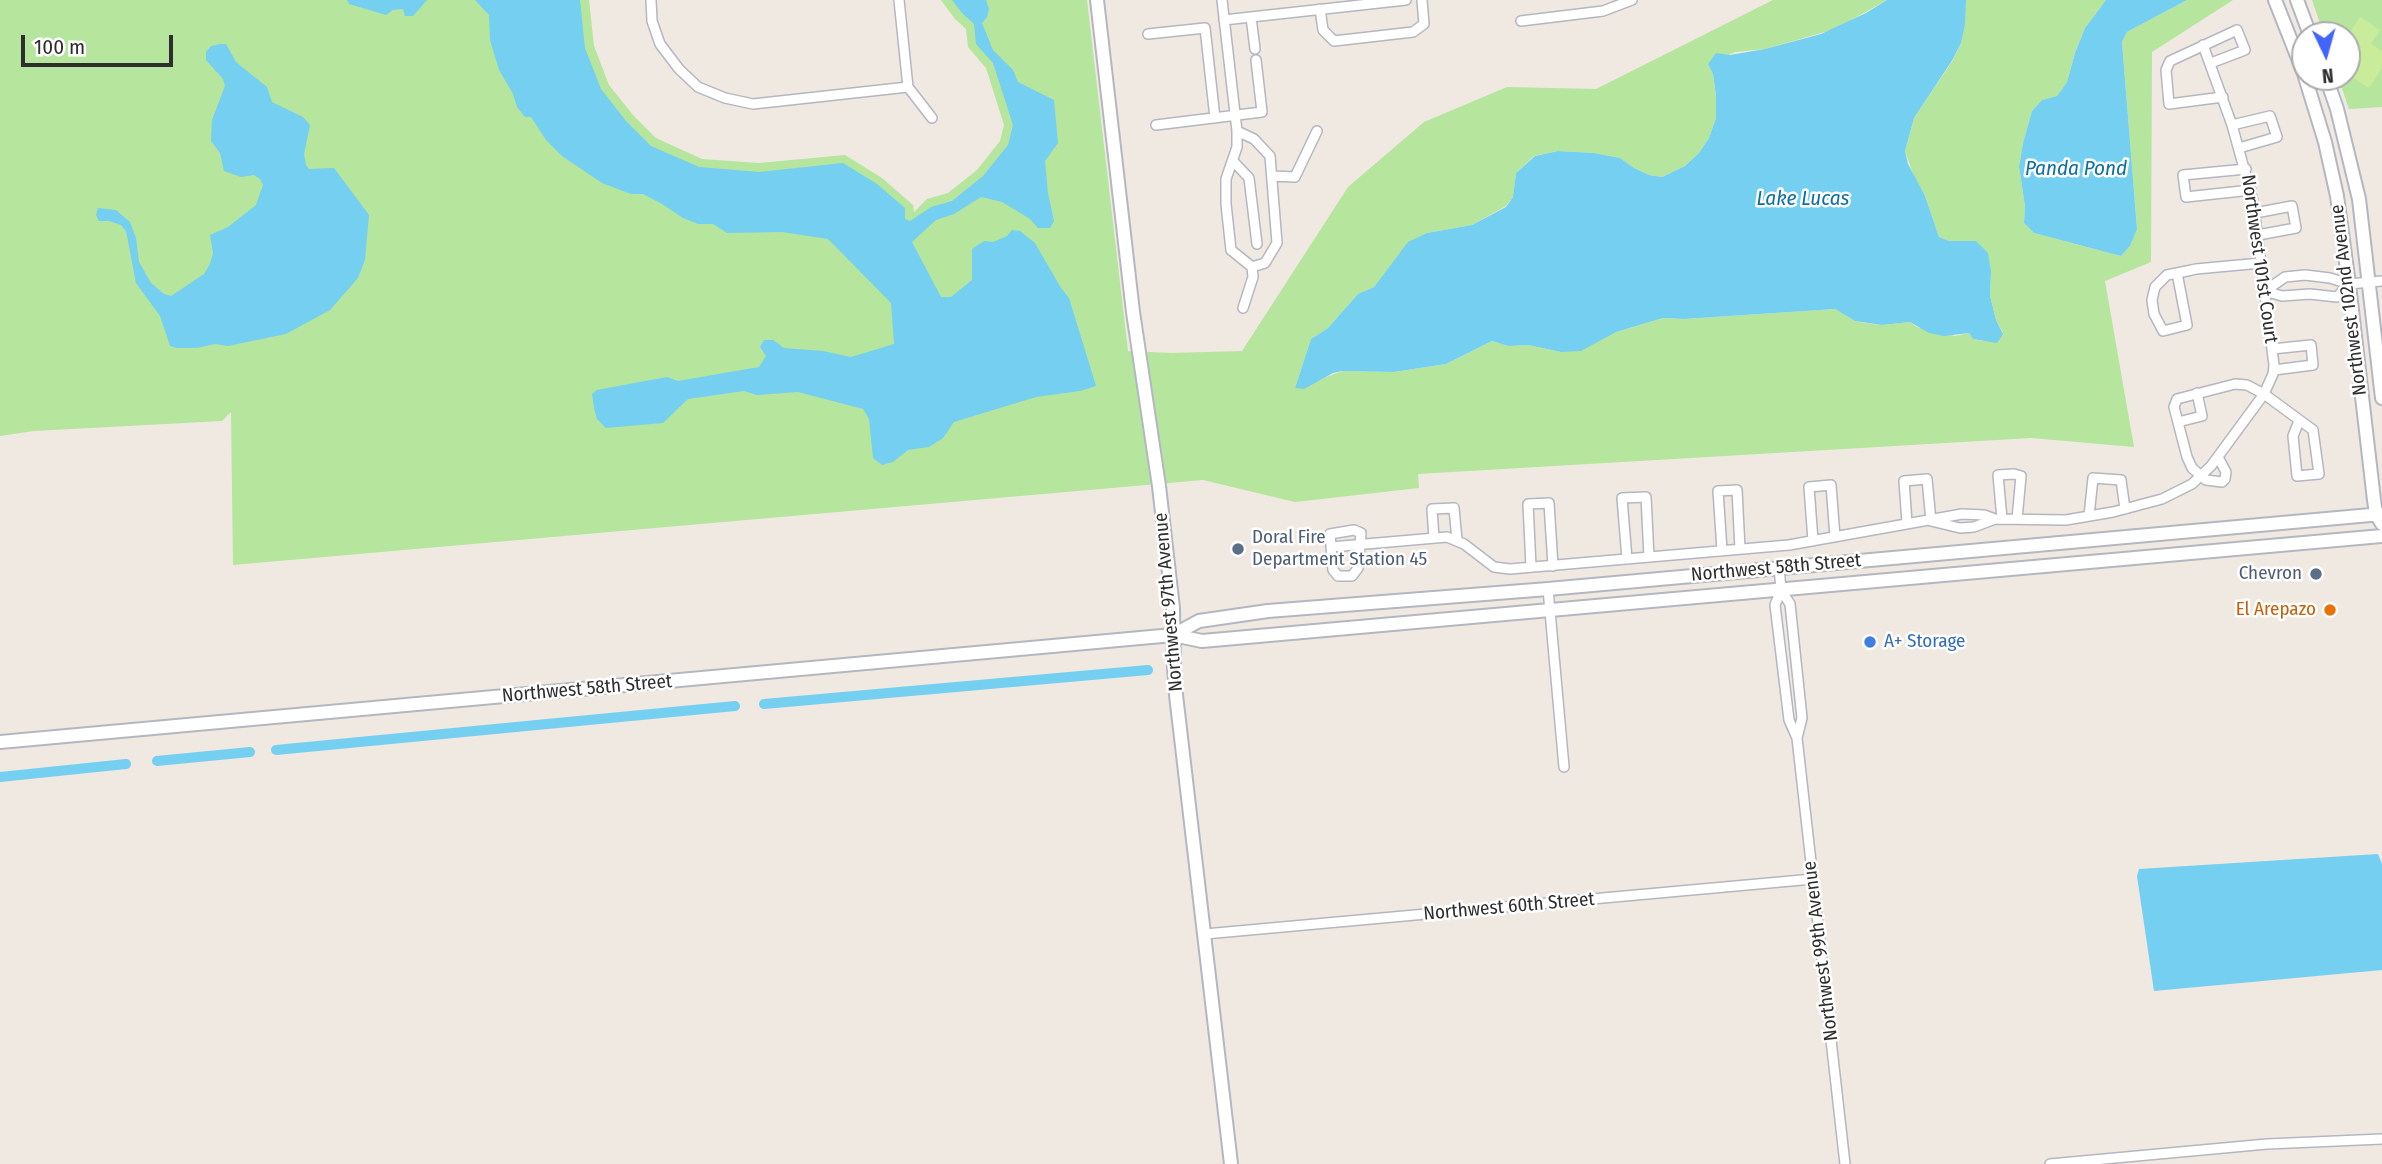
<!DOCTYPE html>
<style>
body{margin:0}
#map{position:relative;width:2382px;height:1164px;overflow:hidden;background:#efe9e1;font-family:"Fira Sans Condensed",sans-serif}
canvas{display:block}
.north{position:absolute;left:2291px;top:21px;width:70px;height:70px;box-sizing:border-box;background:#fff;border:2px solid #ababab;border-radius:50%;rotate:175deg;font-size:19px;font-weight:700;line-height:28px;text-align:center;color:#2e2e2e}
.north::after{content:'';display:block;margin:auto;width:24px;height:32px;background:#4264fb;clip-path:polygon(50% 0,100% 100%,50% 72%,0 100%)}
.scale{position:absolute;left:21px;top:35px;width:152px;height:32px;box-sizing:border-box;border:4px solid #2e2e2e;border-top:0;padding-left:9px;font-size:21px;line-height:24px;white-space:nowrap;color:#2e2e2e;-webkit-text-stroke:5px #fff;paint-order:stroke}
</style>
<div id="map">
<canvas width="2382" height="1164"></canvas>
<div class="north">N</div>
<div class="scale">100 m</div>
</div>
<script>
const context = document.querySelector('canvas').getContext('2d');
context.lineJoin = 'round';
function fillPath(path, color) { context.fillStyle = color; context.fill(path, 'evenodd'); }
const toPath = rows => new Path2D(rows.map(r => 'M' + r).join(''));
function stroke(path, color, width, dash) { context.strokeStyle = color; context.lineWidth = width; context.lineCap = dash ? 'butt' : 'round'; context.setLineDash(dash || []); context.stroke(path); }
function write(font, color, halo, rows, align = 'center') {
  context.font = font + ' "Fira Sans Condensed",sans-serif'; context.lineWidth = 5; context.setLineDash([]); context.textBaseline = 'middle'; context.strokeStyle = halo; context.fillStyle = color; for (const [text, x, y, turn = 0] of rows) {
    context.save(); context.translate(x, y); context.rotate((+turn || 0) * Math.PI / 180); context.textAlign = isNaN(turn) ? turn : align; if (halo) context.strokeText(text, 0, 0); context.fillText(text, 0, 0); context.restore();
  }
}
fillPath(toPath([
 [0,0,589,0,594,46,609,85,633,115,656,138,702,159,759,163,845,155,882,178,913,205,914,212,927,199,948,193,977,170,1000,141,1004,125,986,68,968,47,966,29,955,19,941,0,1087,0,1128,351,1172,353,1242,351,1348,187,1424,122,1507,87,1596,89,1773,0,1887,0,1835,29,1765,49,1735,52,1708,64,1713,74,1716,95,1716,118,1709,138,1699,153,1685,166,1662,177,1649,175,1634,168,1620,158,1594,153,1558,151,1534,156,1516,173,1513,197,1506,206,1472,225,1427,233,1394,261,1374,287,1358,294,1328,328,1311,339,1295,388,1343,371,1394,372,1446,364,1492,341,1508,346,1528,345,1561,352,1616,332,1663,318,1684,319,1835,309,1855,321,1865,323,1882,325,1910,322,1917,327,1955,336,1969,333,1973,339,1983,341,2003,333,1996,320,1990,296,1991,272,1976,241,1949,241,1939,237,1925,196,1915,180,1905,151,1914,118,1953,60,1961,43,1966,0,2106,0,2085,28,2075,53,2067,82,2057,96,2042,100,2032,111,2023,143,2019,167,2025,206,2024,223,2034,233,2121,256,2130,246,2137,228,2122,42,2127,32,2187,0,2233,0,2152,52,2151,262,2105,281,2134,447,2031,438,1418,474,1419,488,1295,502,1203,480,233,565,231,412,222,421,34,431,0,436],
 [2312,0,2382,0,2382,107,2349,109,2338,77,2347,77,2347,35,2324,35]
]), '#b6e59e');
fillPath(toPath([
 [2360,17,2380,30,2371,44,2382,51,2382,68,2369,88,2350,76,2360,61,2347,53,2347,37]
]), '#c9ec9a');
fillPath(toPath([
 [347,0,427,0,413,16,405,16,403,9,393,10,386,15,349,4],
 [475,0,580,0,585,48,601,89,626,121,651,146,699,167,759,172,843,163,877,184,905,208,905,219,910,221,931,207,952,201,983,176,1008,145,1013,125,993,63,976,44,974,24,962,13,952,0,986,0,989,9,987,17,982,23,993,50,1013,70,1018,82,1054,100,1058,143,1045,161,1048,193,1054,221,1050,228,1038,228,1030,219,1002,202,981,197,954,214,936,220,912,242,941,297,951,297,972,280,972,249,984,241,993,242,1007,236,1012,230,1020,231,1035,243,1061,288,1069,298,1096,386,1080,391,1036,397,954,422,943,438,929,447,908,450,893,462,882,465,873,458,869,419,863,409,798,392,757,395,744,391,688,399,663,423,606,428,597,419,594,408,592,394,597,390,667,377,678,381,759,367,766,356,760,347,764,340,773,340,784,348,823,351,851,357,894,344,891,303,828,239,782,232,727,233,713,224,698,224,683,218,662,204,643,194,631,194,602,183,562,156,546,140,531,117,525,117,517,107,513,94,499,70,490,40,489,15],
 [1887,0,1966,0,1965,24,1961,43,1953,59,1914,118,1905,151,1908,164,1925,196,1939,237,1949,241,1976,241,1988,253,1991,272,1990,296,1996,320,2003,334,1997,343,1973,339,1969,333,1944,336,1929,333,1910,322,1882,325,1855,321,1835,309,1684,319,1663,318,1616,332,1581,351,1561,352,1528,345,1508,346,1492,341,1446,364,1394,372,1342,371,1333,373,1304,389,1295,388,1311,339,1328,328,1358,294,1374,287,1408,242,1427,233,1472,225,1506,207,1513,197,1516,173,1535,156,1558,151,1594,153,1620,158,1634,168,1649,175,1662,177,1685,166,1699,153,1709,138,1716,118,1716,95,1713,74,1708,64,1716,53,1730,55,1765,49,1821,34,1866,13],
 [2106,0,2187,0,2127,32,2122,42,2137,229,2130,246,2121,256,2034,233,2024,223,2025,206,2019,167,2023,143,2032,111,2042,100,2057,96,2067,82,2075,53,2085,28],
 [220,44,226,44,236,62,267,87,272,102,303,117,310,125,304,154,306,165,309,169,334,168,369,215,365,260,358,278,330,310,286,334,228,346,215,344,197,348,177,348,170,346,160,316,136,283,126,231,121,225,109,221,99,221,96,215,98,208,116,210,130,222,136,238,139,262,151,283,164,294,171,296,204,274,210,264,213,253,210,235,228,227,256,205,263,185,260,179,254,175,241,177,224,171,220,153,211,141,212,120,225,86,223,79,206,60,206,52,211,46],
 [2378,854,2382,864,2382,970,2154,991,2137,876,2139,869]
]), '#75cff0');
stroke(toPath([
 [764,704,1148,670],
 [276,750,735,706],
 [157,761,250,752],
 [0,777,126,764]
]), '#75cff0', 10);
const street = toPath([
 [651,0,652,21,660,44,679,69,698,87,725,98,753,104,908,87],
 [899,0,908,87,932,118],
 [1222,0,1237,131,1237,147,1226,179,1226,204,1231,250,1252,267],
 [1320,9,1323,30,1334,41,1413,32,1424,24,1422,0],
 [1224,20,1251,17],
 [1521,21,1603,11,1632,0],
 [1148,34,1205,28,1215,118],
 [1255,49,1251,17,1406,0],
 [2211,63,2245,50,2237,30,2170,61,2166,70,2169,104,2223,97],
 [1156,125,1262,112,1256,60],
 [2232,125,2270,116,2277,137,2239,148],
 [1237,131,1254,139,1270,156,1277,243,1265,263,1252,267,1253,277,1243,308],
 [1233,161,1249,178,1257,244],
 [2246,169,2183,175,2186,197,2251,190],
 [1272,176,1295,177,1317,131],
 [2255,213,2292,206,2296,228,2258,235],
 [2177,273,2187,325,2163,331,2154,314,2152,300,2155,287,2167,275,2187,271,2196,269,2261,263],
 [2265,291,2285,277,2305,275,2330,278,2349,284,2382,281],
 [2265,291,2282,296,2310,294,2337,297,2349,284],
 [2272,349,2311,345,2313,365,2274,370],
 [2178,422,2202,416,2197,393],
 [2218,457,2226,472,2225,479,2222,482,2206,480,2192,468,2187,457,2174,407,2177,399,2235,384,2247,385,2264,394,2313,430,2319,474,2297,476,2293,436,2299,421],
 [2089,516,2093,478,2121,480,2125,509],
 [2002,519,1998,475,2014,474,2021,476,2017,519],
 [1931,521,1960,528,1974,527,1995,519,2066,520,2113,512,2162,499,2192,484,2211,466,2264,394,2273,374,2274,365,2253,201,2232,125,2203,45],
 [1907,523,1904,481,1927,479,1931,521],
 [1354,530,1361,533,1358,568,1352,576,1338,576,1333,570,1330,534,1354,530],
 [1434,538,1432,509,1454,508,1457,540],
 [1813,541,1809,487,1831,485,1835,537],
 [1331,547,1447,537,1464,544,1494,567,1510,569,1789,545,1962,514,1984,515,1995,519],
 [1722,550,1718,491,1737,490,1740,549],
 [1627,559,1622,498,1646,497,1649,557],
 [1531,567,1528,504,1549,503,1553,566],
 [1779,567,1781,590,1790,604,1802,718,1797,738],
 [1548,589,1564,767],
 [1781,590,1775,605,1789,720,1797,738,1845,1164],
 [1205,934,1813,879],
 [2050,1164,2267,1144,2382,1139]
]);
const secondary = toPath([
 [1097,0,1133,312,1159,486,1173,608,1174,667,1176,695,1231,1164],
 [2275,0,2305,76],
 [2297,0,2310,35],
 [2305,77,2325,142,2337,196,2349,284,2374,500,2376,514,2382,524],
 [2326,77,2337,109,2359,199,2382,398],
 [1173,635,1199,621,1268,611,1548,589,2382,514],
 [0,742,1173,635,1202,641,2382,536]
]);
stroke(street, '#b4b7c1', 12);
stroke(secondary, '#b4b7c1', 16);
stroke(street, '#fff', 9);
stroke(secondary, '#fff', 12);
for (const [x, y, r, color] of [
 [1238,549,7,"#5c6f8a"],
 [2316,574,7,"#5c6f8a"],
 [2330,610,7,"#e8710a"],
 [1870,642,7,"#3f7fe0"]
]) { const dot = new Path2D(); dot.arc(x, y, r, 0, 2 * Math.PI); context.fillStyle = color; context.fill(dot); stroke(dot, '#fff', 2.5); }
write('19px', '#2e2e2e', '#fff', [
 ["Northwest 101st Court",2259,259,82],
 ["Northwest 102nd Avenue",2349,300,-97],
 ["Northwest 58th Street",1776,568,-5],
 ["Northwest 97th Avenue",1169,602,-95],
 ["Northwest 58th Street",587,689,-5],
 ["Northwest 60th Street",1509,907,-5],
 ["Northwest 99th Avenue",1821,951,-97]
]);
write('19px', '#4e5e75', '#fff', [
 ["Doral Fire",1252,538],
 ["Department Station 45",1252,560],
 ["Chevron",2302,574,"right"]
], 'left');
write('19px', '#c56008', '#fff', [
 ["El Arepazo",2316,610]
], 'right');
write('19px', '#366cbe', '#fff', [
 ["A+ Storage",1884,642]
], 'left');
write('italic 21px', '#0d6fa3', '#fff', [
 ["Panda Pond",2076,169],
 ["Lake Lucas",1803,199]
]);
</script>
